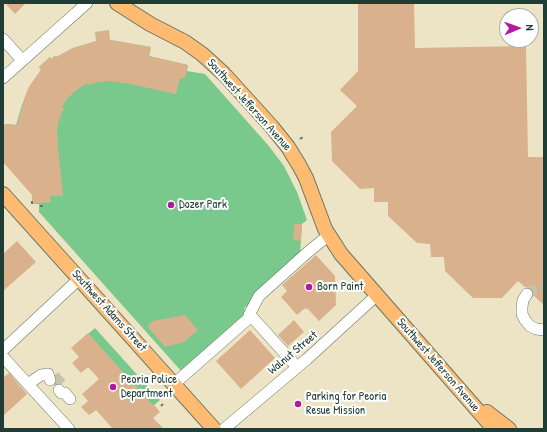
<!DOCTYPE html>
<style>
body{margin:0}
#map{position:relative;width:547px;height:432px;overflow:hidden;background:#ede4c5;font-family:"Patrick Hand",sans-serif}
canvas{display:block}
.frame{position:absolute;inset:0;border:4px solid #1f3d34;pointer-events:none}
.north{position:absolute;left:499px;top:8px;width:40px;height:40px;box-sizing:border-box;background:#fff;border:1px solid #a5b1ae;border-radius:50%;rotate:88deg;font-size:11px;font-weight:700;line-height:16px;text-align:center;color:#1f3d34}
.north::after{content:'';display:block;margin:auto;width:14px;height:18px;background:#b5179e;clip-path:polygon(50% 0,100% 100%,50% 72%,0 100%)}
</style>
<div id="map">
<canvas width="547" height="432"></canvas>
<div class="frame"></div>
<div class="north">N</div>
</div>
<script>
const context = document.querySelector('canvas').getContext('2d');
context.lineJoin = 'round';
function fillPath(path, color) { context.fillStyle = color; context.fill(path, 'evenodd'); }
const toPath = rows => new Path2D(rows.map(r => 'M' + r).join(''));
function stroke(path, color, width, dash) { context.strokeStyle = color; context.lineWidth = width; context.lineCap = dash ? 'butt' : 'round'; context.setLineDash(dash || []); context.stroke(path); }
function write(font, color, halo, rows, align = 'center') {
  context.font = font + ' "Patrick Hand",sans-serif'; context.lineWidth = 4; context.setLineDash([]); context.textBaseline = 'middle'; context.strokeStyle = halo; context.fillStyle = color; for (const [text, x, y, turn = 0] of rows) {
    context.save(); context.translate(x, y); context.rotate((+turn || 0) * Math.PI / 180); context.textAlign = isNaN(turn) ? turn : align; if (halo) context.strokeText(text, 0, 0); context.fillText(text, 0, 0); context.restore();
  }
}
fillPath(toPath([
 [110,40,151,47,149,56,188,65,187,71,205,74,268,145,284,166,297,192,307,220,302,224,300,255,248,307,246,306,244,309,246,311,240,320,182,372,39,212,39,204,33,204,32,190,3,126,6,124,16,125,22,105,29,87,41,70,39,67,50,57,51,59,55,56,57,57,73,48,94,42],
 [95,328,160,400,153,406,88,334]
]), '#78c98b');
fillPath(toPath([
 [5,3,26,3,15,14],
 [358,3,414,3,415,48,526,46,528,157,544,157,544,305,534,296,533,291,531,288,525,287,518,281,502,298,473,298,445,271,444,257,431,257,430,244,417,243,388,216,388,202,374,202,374,188,360,189,332,161,331,132,357,106,340,90,358,71],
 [109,30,110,40,151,47,148,56,188,65,185,78,180,78,176,94,130,84,111,81,99,82,88,85,87,83,74,92,67,99,62,107,64,108,59,120,57,131,58,146,63,196,50,196,51,202,33,204,32,195,3,162,3,126,6,124,17,125,25,97,29,87,41,70,39,67,50,57,51,59,55,56,56,57,73,48,96,41,95,32],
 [294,224,302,224,301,241,293,240],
 [17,241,36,262,3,291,3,254],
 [316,255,335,276,336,305,319,321,307,308,306,310,305,308,297,315,281,297,287,291,282,285],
 [185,315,198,330,184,342,165,347,147,326,153,321],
 [294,320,304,332,288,346,278,335],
 [250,330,275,358,241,389,216,361],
 [88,333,153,406,154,405,160,412,153,418,164,429,113,429,96,410,89,415,81,407,88,401,82,394,99,379,88,367,81,373,72,363,79,357,71,348],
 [9,373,27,394,3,416,3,378]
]), '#d9b18d');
stroke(toPath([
 [527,294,533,290,544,288],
 [54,376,64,387]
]), '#c4c3a8', 11, [11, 5.5]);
const minor = toPath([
 [3,39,22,60],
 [3,78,87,3],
 [527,294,523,300,522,307,522,314,525,320,530,326,536,329,544,330],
 [249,318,249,315,259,296,308,252,329,235],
 [3,350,79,279],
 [3,357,69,429],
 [28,384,41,375,48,374,50,380],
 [174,384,249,318,252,317,297,367],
 [59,390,61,393,65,393,70,399],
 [224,429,307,359,377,295]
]);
const major = toPath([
 [117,3,150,24,185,42,202,54,224,74,272,127,288,147,299,165,306,178,325,229,341,254,494,429],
 [3,194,214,429],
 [487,412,509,429]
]);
stroke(minor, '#677767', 12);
stroke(major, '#677767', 16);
stroke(toPath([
 [543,22,544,22],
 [300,139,303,137],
 [32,201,32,204],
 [40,206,45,206],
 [161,406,163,404]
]), '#677767', 2, [3, 3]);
stroke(minor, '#fff', 11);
stroke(major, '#ffbb71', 14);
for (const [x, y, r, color] of [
 [171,205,4,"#b5179e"],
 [309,287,4,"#b5179e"],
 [113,387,4,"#b5179e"],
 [298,404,4,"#b5179e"]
]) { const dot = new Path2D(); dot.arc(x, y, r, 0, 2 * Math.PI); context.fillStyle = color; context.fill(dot); stroke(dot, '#fff', 1.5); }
write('12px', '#1f3d34', '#fff', [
 ["Southwest Jefferson Avenue",249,105,48],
 ["Southwest Adams Street",109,311,48],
 ["Walnut Street",293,353,-40],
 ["Southwest Jefferson Avenue",438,365,49]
]);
write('12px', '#1f3d34', '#fff', [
 ["Dozer Park",179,205],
 ["Born Paint",317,287],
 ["Peoria Police",121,380],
 ["Department",121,394],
 ["Parking for Peoria",306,397],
 ["Resue Mission",306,411]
], 'left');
</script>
